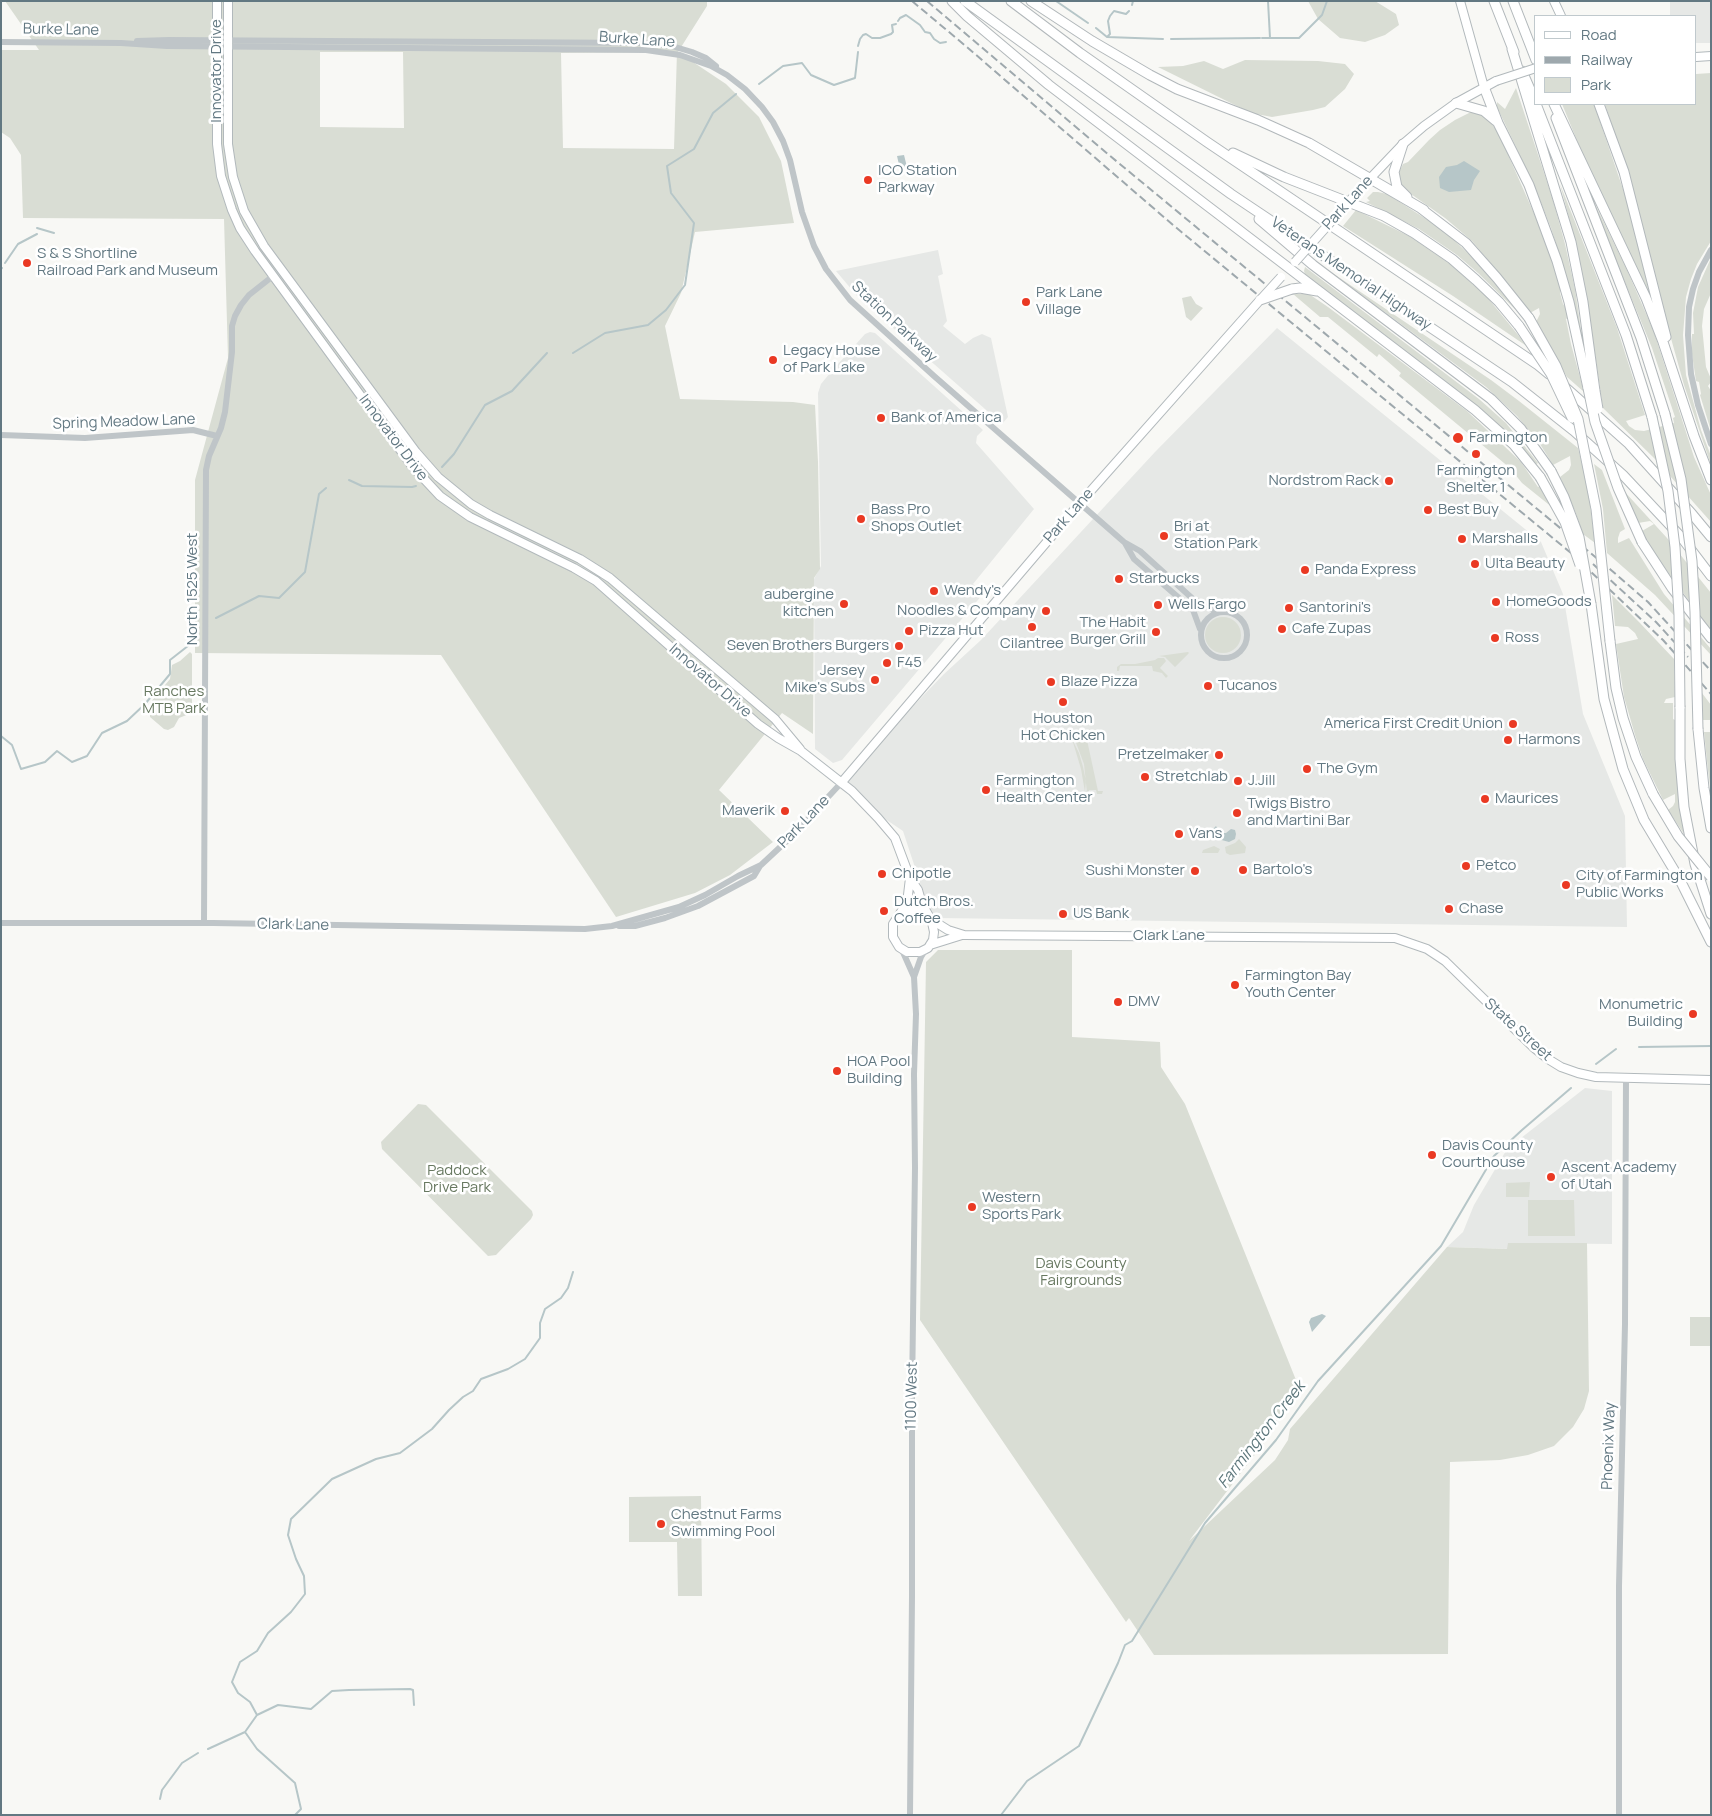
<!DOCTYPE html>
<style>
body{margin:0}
#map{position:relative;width:1712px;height:1816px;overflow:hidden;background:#f8f8f5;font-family:Manrope,sans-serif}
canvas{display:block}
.frame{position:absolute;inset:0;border:2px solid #627882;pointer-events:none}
.legend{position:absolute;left:1534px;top:15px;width:162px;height:90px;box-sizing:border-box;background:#fff;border:1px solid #c0c9cd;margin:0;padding:6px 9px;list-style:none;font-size:15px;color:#627882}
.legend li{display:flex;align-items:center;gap:10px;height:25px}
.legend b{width:25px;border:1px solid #c0c9cd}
</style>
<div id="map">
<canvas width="1712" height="1816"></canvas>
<div class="frame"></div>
<ul class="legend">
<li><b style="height:6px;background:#fff"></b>Road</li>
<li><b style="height:6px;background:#9ea8ad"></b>Railway</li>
<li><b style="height:14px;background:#d9ddd4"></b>Park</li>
</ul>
</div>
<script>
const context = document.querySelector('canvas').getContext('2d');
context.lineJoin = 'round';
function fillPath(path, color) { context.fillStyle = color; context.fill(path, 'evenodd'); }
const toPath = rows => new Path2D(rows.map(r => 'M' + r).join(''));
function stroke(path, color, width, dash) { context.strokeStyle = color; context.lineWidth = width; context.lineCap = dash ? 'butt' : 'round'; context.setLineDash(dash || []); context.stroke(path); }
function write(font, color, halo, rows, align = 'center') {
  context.font = font + ' Manrope,sans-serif'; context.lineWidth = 5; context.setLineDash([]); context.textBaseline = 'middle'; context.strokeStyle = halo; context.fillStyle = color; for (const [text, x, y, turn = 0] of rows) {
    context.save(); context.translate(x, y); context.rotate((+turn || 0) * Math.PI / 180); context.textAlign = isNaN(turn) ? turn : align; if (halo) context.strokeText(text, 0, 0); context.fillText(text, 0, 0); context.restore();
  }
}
fillPath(toPath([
 [1670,1,1711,1,1711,43,1696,43,1696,16,1670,16],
 [938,250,943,274,938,276,947,321,943,326,965,344,973,338,982,334,991,338,1008,417,1002,424,858,297,836,271],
 [1277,328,1541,542,1563,594,1583,714,1625,816,1627,927,937,918,927,904,903,831,836,786,944,674,981,640,1155,452],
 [870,332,875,333,983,430,977,436,976,443,1034,509,973,584,983,594,842,760,833,763,815,749,814,579,821,566,818,393,821,384,830,373,865,334],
 [1585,1088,1612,1091,1612,1244,1508,1243,1508,1249,1447,1247,1463,1232,1474,1205,1507,1149]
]), '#e6e8e6');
fillPath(toPath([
 [5,1,707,1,707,6,678,52,726,84,759,117,781,161,794,223,695,232,681,293,665,326,680,399,793,402,815,405,818,462,820,569,814,578,813,734,782,713,719,790,773,842,730,875,695,893,616,917,441,655,195,653,195,480,228,358,224,219,23,218,21,155,10,138,1,132,1,50,39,50],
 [320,52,403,52,404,128,320,127],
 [677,52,674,149,563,148,561,53],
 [1308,1,1375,1,1396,14,1399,25,1385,35,1365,42,1340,38,1318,19],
 [1245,60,1318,61,1345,64,1354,74,1345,89,1325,107,1313,110,1272,117,1251,113,1158,67,1183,66,1204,61,1223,69],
 [1711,73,1711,241,1697,264,1691,279,1686,297,1683,335,1686,375,1701,430,1711,456,1711,465,1684,385,1655,281,1636,200,1605,104,1696,104,1696,74],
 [1516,88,1553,200,1565,244,1575,289,1584,351,1564,269,1551,228,1534,185,1497,107,1497,102,1505,109],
 [1562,104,1594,104,1625,195,1652,296,1650,296,1585,160],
 [1471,112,1482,115,1488,119,1498,132,1540,227,1561,287,1560,293,1563,304,1566,308,1568,318,1566,319,1571,344,1584,392,1567,377,1536,322,1540,314,1539,308,1530,313,1510,286,1472,241,1445,218,1401,187,1398,174,1403,164,1408,162,1429,140,1440,130,1455,120],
 [1560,184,1617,328,1645,415,1626,421,1629,426,1635,430,1644,431,1674,423,1673,418,1675,417,1652,348,1603,229,1593,200,1627,270,1654,332,1694,457,1711,495,1711,522,1654,458,1603,408,1586,293,1574,237],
 [1373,192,1378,192,1387,194,1434,224,1453,239,1481,266,1516,310,1478,273,1457,255,1419,229,1366,202,1370,201,1367,198],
 [1356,210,1409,236,1450,264,1487,297,1528,347,1453,296,1343,226],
 [1711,258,1711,293,1704,309,1702,326,1706,367,1711,379,1711,382,1708,386,1711,391,1711,431,1700,395,1701,394,1699,382,1696,381,1692,354,1692,334,1694,334,1693,313,1698,287],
 [1305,267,1479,399,1506,423,1538,463,1535,465,1518,443,1500,426,1305,275,1304,271],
 [1328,270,1491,380,1519,401,1578,448,1588,489,1595,543,1583,534,1575,511,1560,477,1569,470,1571,465,1570,456,1553,465,1540,444,1517,416,1486,387],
 [1293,294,1309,294,1328,307,1467,411,1521,462,1538,487,1541,486,1553,508,1522,483,1510,468,1399,376,1401,373,1379,354,1377,357,1328,317,1320,317],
 [1191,296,1196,304,1203,308,1191,321,1186,317,1182,298],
 [1594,464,1602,470,1625,529,1620,532,1618,538,1618,543,1629,538,1664,594,1711,649,1711,655,1655,595,1607,553,1603,509],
 [1624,491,1667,538,1711,593,1711,630,1669,574,1650,546,1642,531,1654,524,1650,521,1638,523],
 [1612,595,1640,623,1674,659,1675,697,1666,699,1664,703,1673,703,1673,719,1675,720,1677,781,1684,834,1668,810,1673,806,1675,802,1675,794,1663,800,1643,759,1635,735,1624,697,1616,644,1638,639,1635,633,1628,627,1615,626],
 '1205 635a18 18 0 1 1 36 0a18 18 0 1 1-36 0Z',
 [190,652,192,654,192,709,189,714,179,718,174,727,168,730,164,729,150,717,150,703,170,679,172,665,180,661],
 [1188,652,1189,653,1175,667,1165,657,1159,656],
 [1158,658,1164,658,1166,661,1160,668,1168,676,1166,678,1162,673,1153,671,1152,666,1120,666,1119,671,1117,671,1117,667,1121,664,1135,664,1155,660],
 [1702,693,1711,705,1711,720,1703,720],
 [1704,732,1711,732,1711,793,1708,770],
 [1091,736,1091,738,1087,740,1098,791,1103,791,1102,794,1097,794,1096,790,1089,790,1089,794,1087,793,1084,764,1075,740],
 [1072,739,1079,753,1083,767,1086,781,1085,792,1081,769],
 [1239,839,1246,847,1245,853,1230,855,1226,853,1225,847,1235,843],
 [1214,846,1220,849,1218,853,1202,853,1203,850],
 [938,950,1072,950,1072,1037,1160,1042,1161,1067,1185,1104,1298,1385,1263,1444,1189,1541,1275,1460,1288,1440,1290,1429,1447,1247,1507,1249,1508,1243,1587,1243,1589,1391,1584,1409,1573,1427,1554,1446,1528,1455,1500,1460,1450,1462,1448,1654,1154,1655,1129,1618,1126,1622,920,1320,926,962],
 [418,1104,426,1105,532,1211,533,1215,531,1219,496,1255,488,1256,382,1149,381,1142],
 [1530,1182,1529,1197,1506,1197,1506,1183],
 [1528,1200,1574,1200,1575,1236,1528,1236],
 [1690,1317,1711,1317,1711,1346,1690,1346],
 [701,1496,702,1596,678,1596,677,1542,629,1542,629,1497]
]), '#d9ddd4');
fillPath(toPath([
 [904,155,907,167,900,169,897,156],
 [1464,161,1480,171,1474,180,1471,190,1449,192,1440,188,1439,177,1446,167,1457,165],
 [1216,826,1220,833,1226,833,1231,829,1235,830,1236,834,1235,839,1229,842,1218,839,1217,833,1213,829],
 [1322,1314,1326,1316,1312,1332,1309,1322,1311,1318]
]), '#b6c6c8');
stroke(toPath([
 [1056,1,1088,23],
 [1268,1,1270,38],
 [1132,5,1133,1],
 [898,21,900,18,906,15,920,25,925,32,930,33,934,39,940,43,946,42],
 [1096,28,1107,37,1163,39],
 [1107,37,1110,34,1108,21,1110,16,1114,11,1126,14,1129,11],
 [1262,38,1299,38,1322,15,1327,1],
 [1171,39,1260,38],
 [858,46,860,39,863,35,866,34,872,38,880,38,891,34,893,32,892,25,896,24],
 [759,84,783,66,802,63,811,75,834,85,855,78,858,52],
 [37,228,54,233],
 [5,263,18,244,37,234],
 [1,269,2,268],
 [573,353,605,333,648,325,666,310,685,285,694,223,671,193,667,166,694,149,713,113,736,94],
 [442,467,454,454,485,405,512,391,547,353],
 [349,480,362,486,412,487,416,486],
 [216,618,259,596,279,598,305,572,319,494,326,488],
 [1,736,12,745,21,769,45,762,57,751,72,762,87,756,102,733,127,721,145,704,170,674,170,660,193,642],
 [1639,1047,1711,1046],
 [1596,1064,1616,1049],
 [257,1715,278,1705,311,1709,332,1691,349,1690,410,1689,413,1690,414,1705],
 [245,1732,257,1749,295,1783,301,1809,295,1815],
 [208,1749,245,1732,257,1715,250,1702,238,1693,232,1682,240,1662,257,1651,268,1633,291,1612,305,1594,304,1576,296,1559,288,1535,291,1519,332,1479,376,1459,400,1453,432,1429,449,1410,463,1397,473,1391,481,1379,508,1369,525,1359,540,1338,540,1323,545,1309,561,1298,568,1288,573,1272],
 [160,1799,162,1790,182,1763,198,1753],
 [1001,1815,1027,1781,1079,1746,1118,1663,1125,1645,1132,1641,1205,1523,1276,1440,1318,1381,1441,1246,1494,1156,1522,1130,1571,1088]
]), '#b6c6c8', 2);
const major = toPath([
 [217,1,217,144,221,176,232,210,240,228,255,251,412,466,440,496,470,517,574,568,596,581,758,724,778,738,801,751,852,791,878,818,895,838,910,878,918,890,922,904,929,916],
 [228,1,228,144,233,177,244,211,264,246,416,452,438,477,471,504,490,515,580,559,610,578,775,719,800,749],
 [1460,1,1484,87],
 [1554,1,1561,16],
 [1696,57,1711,56],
 [1362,187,1403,144,1424,126,1456,103,1496,81],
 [842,782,1080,503,1260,300],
 [898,916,905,913,915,911,924,913,931,918,934,932,933,940,928,948,920,952,907,952,899,947,893,937,893,924,907,903,910,878],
 [932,920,948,930,964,935,1395,938,1427,949,1445,961,1533,1047,1548,1059,1561,1067,1578,1073,1596,1077,1711,1080],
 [930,945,962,935]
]);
const highway = toPath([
 [952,1,967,16,1049,85,1475,410,1514,445,1540,477],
 [965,1,1231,194,1512,382,1574,431,1623,475,1682,538,1711,576],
 [1011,1,1080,53,1207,142,1538,365,1549,374],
 [1031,1,1092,41,1150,75,1177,89,1258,120,1309,143,1424,210],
 [1494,1,1514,52],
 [1513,1,1536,60],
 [1512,49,1571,242,1583,302,1595,391],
 [1522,71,1536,103],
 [1484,87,1498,123,1529,185,1557,261,1569,302,1588,388],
 [1456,103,1484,111,1496,121],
 [1536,104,1626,335,1652,417],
 [1554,104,1646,298,1663,342,1694,436,1711,480],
 [1599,104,1624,172,1666,337],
 [1556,118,1641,338,1665,414],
 [1403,144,1394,172,1397,187,1407,197],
 [1233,153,1284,177,1384,216,1414,233,1452,259,1476,280,1499,302,1519,326],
 [1419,207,1466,243,1497,278,1529,318],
 [1259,219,1313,265,1491,399,1521,429,1551,471],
 [1292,289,1300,288,1317,291],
 [1565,387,1629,444,1692,514,1711,537],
 [1642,542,1672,588,1711,638],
 [1591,604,1604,699,1623,769,1644,820,1680,880,1711,942],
 [1610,641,1616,688,1623,718,1636,757,1653,794],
 [1680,707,1680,759,1684,807,1695,864,1711,914],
 [1698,729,1704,788,1711,828]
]);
stroke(major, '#b2b9bc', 10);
stroke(highway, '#b2b8bb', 11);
stroke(toPath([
 [137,41,169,40,644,43,672,46,692,52,706,58,716,66],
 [1,42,121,43,167,46,646,50,680,55,711,66,727,75,745,89,762,107,773,122,783,141,790,160,802,212,814,246,826,269,850,300,934,376,1124,542,1140,551,1193,599,1217,612],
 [1711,250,1699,272,1693,289,1689,307,1688,335,1691,374,1698,405,1711,444],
 [1,435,85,438,193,430,217,436],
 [1125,543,1134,559,1193,610,1200,629],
 '1201 635a23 23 0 1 1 46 0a23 23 0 1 1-46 0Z',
 [1,923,213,923,585,929,612,926,679,907,705,895,738,876,761,865,791,837,842,782],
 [204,923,206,470,209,456,221,428,225,412,232,352,232,326,235,316,241,305,249,295,273,276],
 [619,926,635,926,665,918,698,906,754,876,760,866],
 [902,950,914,977,916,1014,914,1074,915,1168,912,1395,912,1596,910,1815],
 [914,977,921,957,926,949],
 [1619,1815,1619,1586,1625,1324,1626,1078]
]), '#bfc5c8', 6);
stroke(major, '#fff', 8);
stroke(highway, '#fff', 9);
stroke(toPath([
 [912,1,968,48,1173,225,1571,553,1663,640,1711,694],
 [927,1,1109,155,1611,570,1648,602,1711,671],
 [1593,564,1656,622,1688,657]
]), '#9ea8ad', 2, [8, 4]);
const majorBridge = toPath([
 [1496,81,1536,68],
 [1295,262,1362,187],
 [1261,299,1281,277]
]);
const highwayBridge = toPath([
 [1260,300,1292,289],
 [1529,318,1556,366,1578,419,1596,509,1610,641],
 [1519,326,1551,374,1572,418],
 [1588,388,1595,422,1618,488,1642,542],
 [1595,391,1598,409],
 [1665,414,1681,479,1692,561,1695,612,1698,729],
 [1652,417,1668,491,1675,547,1679,615,1680,707],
 [1551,471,1564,497,1579,537,1591,604],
 [1540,477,1565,522,1580,565],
 [1653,794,1678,836,1711,877]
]);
stroke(majorBridge, '#b2b9bc', 10, []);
stroke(highwayBridge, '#b2b8bb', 11, []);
stroke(majorBridge, '#fff', 8);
stroke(highwayBridge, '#fff', 9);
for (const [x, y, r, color] of [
 [868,180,5,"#ea3923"],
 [27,263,5,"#ea3923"],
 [1026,302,5,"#ea3923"],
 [773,360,5,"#ea3923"],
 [881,418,5,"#ea3923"],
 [1458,438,6,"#ea3923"],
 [1476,454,5,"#ea3923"],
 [1389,481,5,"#ea3923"],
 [1428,510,5,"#ea3923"],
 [861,519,5,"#ea3923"],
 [1164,536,5,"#ea3923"],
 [1462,539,5,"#ea3923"],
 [1475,564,5,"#ea3923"],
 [1305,570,5,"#ea3923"],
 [1119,579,5,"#ea3923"],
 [934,591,5,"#ea3923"],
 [1496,602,5,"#ea3923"],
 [844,604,5,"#ea3923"],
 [1158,605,5,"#ea3923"],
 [1289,608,5,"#ea3923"],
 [1046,611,5,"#ea3923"],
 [1032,627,5,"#ea3923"],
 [1282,629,5,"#ea3923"],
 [909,631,5,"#ea3923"],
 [1156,632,5,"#ea3923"],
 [1495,638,5,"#ea3923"],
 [899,646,5,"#ea3923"],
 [887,663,5,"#ea3923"],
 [875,680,5,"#ea3923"],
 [1051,682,5,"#ea3923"],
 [1208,686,5,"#ea3923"],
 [1063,702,5,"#ea3923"],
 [1513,724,5,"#ea3923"],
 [1508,740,5,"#ea3923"],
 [1219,755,5,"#ea3923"],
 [1307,769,5,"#ea3923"],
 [1145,777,5,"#ea3923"],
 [1238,781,5,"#ea3923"],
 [986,790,5,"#ea3923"],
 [1485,799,5,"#ea3923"],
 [785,811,5,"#ea3923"],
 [1237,813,5,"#ea3923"],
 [1179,834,5,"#ea3923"],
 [1466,866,5,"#ea3923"],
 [1243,870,5,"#ea3923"],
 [1195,871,5,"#ea3923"],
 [882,874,5,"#ea3923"],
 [1566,885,5,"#ea3923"],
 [1449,909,5,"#ea3923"],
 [884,911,5,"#ea3923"],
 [1063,914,5,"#ea3923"],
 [1235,985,5,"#ea3923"],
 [1118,1002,5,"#ea3923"],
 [1693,1014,5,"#ea3923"],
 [837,1071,5,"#ea3923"],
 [1432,1155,5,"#ea3923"],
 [1551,1177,5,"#ea3923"],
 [972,1207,5,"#ea3923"],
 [661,1524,5,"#ea3923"]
]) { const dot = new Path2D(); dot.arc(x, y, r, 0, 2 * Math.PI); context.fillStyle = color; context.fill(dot); stroke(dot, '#fff', 2); }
write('15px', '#627882', '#fff', [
 ["Burke Lane",61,30,1],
 ["Burke Lane",637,40,4],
 ["Innovator Drive",217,71,-90],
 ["Park Lane",1348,203,-48],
 ["Veterans Memorial Highway",1351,274,34],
 ["Station Parkway",894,322,43],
 ["Spring Meadow Lane",124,422,-2],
 ["Innovator Drive",393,438,53],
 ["Park Lane",1069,516,-49],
 ["North 1525 West",193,589,-90],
 ["Innovator Drive",710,681,41],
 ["Park Lane",804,822,-46],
 ["Clark Lane",293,925,1],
 ["Clark Lane",1169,936],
 ["State Street",1518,1030,42],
 ["1100 West",912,1396,-89],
 ["Phoenix Way",1609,1446,-88]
]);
write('15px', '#627882', '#fff', [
 ["ICO Station",878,171],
 ["Parkway",878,188],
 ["S & S Shortline",37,254],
 ["Railroad Park and Museum",37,271],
 ["Park Lane",1036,293],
 ["Village",1036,310],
 ["Legacy House",783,351],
 ["of Park Lake",783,368],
 ["Bank of America",891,418],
 ["Farmington",1469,438],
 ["Farmington",1476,471,"center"],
 ["Shelter 1",1476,488,"center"],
 ["Nordstrom Rack",1379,481,"right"],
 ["Bass Pro",871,510],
 ["Shops Outlet",871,527],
 ["Best Buy",1438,510],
 ["Bri at",1174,527],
 ["Station Park",1174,544],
 ["Marshalls",1472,539],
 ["Ulta Beauty",1485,564],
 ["Panda Express",1315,570],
 ["Starbucks",1129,579],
 ["Wendy's",944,591],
 ["aubergine",834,595,"right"],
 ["kitchen",834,612,"right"],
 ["HomeGoods",1506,602],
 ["Wells Fargo",1168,605],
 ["Santorini's",1299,608],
 ["Noodles & Company",1036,611,"right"],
 ["The Habit",1146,623,"right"],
 ["Burger Grill",1146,640,"right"],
 ["Cafe Zupas",1292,629],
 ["Pizza Hut",919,631],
 ["Ross",1505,638],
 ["Cilantree",1032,644,"center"],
 ["Seven Brothers Burgers",889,646,"right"],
 ["F45",897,663],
 ["Jersey",865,671,"right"],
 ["Mike's Subs",865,688,"right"],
 ["Blaze Pizza",1061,682],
 ["Tucanos",1218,686],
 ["Houston",1063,719,"center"],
 ["Hot Chicken",1063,736,"center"],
 ["America First Credit Union",1503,724,"right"],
 ["Harmons",1518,740],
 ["Pretzelmaker",1209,755,"right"],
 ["The Gym",1317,769],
 ["Stretchlab",1155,777],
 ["Farmington",996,781],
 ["Health Center",996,798],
 ["J.Jill",1248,781],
 ["Maurices",1495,799],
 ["Twigs Bistro",1247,804],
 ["and Martini Bar",1247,821],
 ["Maverik",775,811,"right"],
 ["Vans",1189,834],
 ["Petco",1476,866],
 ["Bartolo's",1253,870],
 ["Sushi Monster",1185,871,"right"],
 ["Chipotle",892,874],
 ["City of Farmington",1576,876],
 ["Public Works",1576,893],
 ["Dutch Bros.",894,902],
 ["Coffee",894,919],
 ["Chase",1459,909],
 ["US Bank",1073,914],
 ["Farmington Bay",1245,976],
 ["Youth Center",1245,993],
 ["DMV",1128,1002],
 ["Monumetric",1683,1005,"right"],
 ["Building",1683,1022,"right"],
 ["HOA Pool",847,1062],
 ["Building",847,1079],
 ["Davis County",1442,1146],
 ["Courthouse",1442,1163],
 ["Ascent Academy",1561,1168],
 ["of Utah",1561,1185],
 ["Western",982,1198],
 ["Sports Park",982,1215],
 ["Chestnut Farms",671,1515],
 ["Swimming Pool",671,1532]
], 'left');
write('15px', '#687961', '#fff', [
 ["Ranches",174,692],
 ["MTB Park",174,709],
 ["Paddock",457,1171],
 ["Drive Park",457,1188],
 ["Davis County",1081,1264],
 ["Fairgrounds",1081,1281]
]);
write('italic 16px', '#5d777c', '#fff', [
 ["Farmington Creek",1262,1435,-52]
]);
</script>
